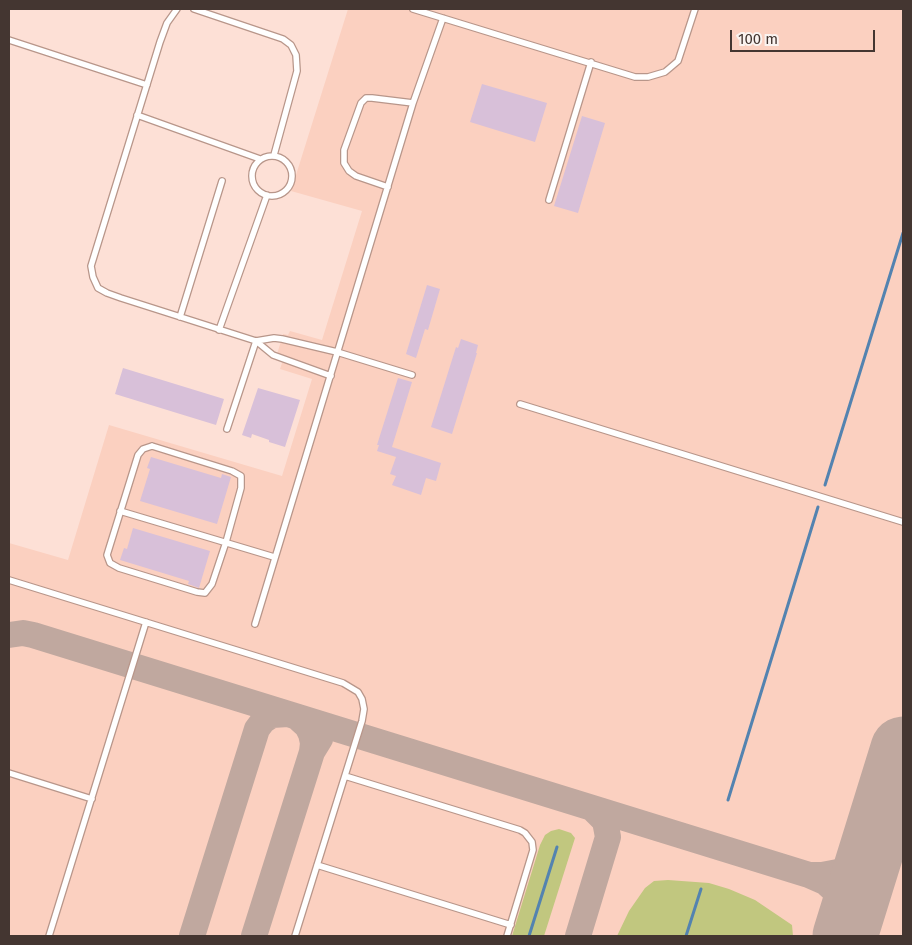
<!DOCTYPE html>
<style>
body{margin:0}
#map{position:relative;width:912px;height:945px;overflow:hidden;background:#fde0d6;font-family:"Fira Sans",sans-serif}
canvas{display:block}
.frame{position:absolute;inset:0;border:10px solid #443631;pointer-events:none}
.scale{position:absolute;left:730px;top:30px;width:145px;height:22px;box-sizing:border-box;border:2px solid #443631;border-top:0;padding-left:6px;font-size:15px;line-height:18px;white-space:nowrap;color:#443631;-webkit-text-stroke:4px #faf3f0;paint-order:stroke}
</style>
<div id="map">
<canvas width="912" height="945"></canvas>
<div class="frame"></div>
<div class="scale">100 m</div>
</div>
<script>
const context = document.querySelector('canvas').getContext('2d');
context.lineJoin = 'round';
function fillPath(path, color) { context.fillStyle = color; context.fill(path, 'evenodd'); }
const toPath = rows => new Path2D(rows.map(r => 'M' + r).join(''));
function stroke(path, color, width, dash) { context.strokeStyle = color; context.lineWidth = width; context.lineCap = dash ? 'butt' : 'round'; context.setLineDash(dash || []); context.stroke(path); }
fillPath(toPath([
 [348,9,903,9,903,936,9,936,9,543,68,560,109,425,282,476,312,379,280,369,283,360,276,358,283,334,288,335,290,331,322,340,362,211,291,191]
]), '#fbd0c0');
fillPath(toPath([
 [559,829,571,833,575,838,544,936,512,936,540,845,545,835,551,831],
 [668,880,709,883,729,889,755,900,792,925,793,936,617,936,629,911,645,888,654,881]
]), '#c1c77f');
stroke(toPath([
 [825,485,903,233],
 [728,800,818,507],
 [529,936,557,847],
 [686,936,701,889]
]), '#5383b0', 3);
stroke(toPath([
 [9,635,23,633,33,635,809,875,825,882,837,893,845,905,850,919,851,936],
 [809,875,822,875,843,871,854,865,863,858,873,847],
 [192,936,257,729,263,721,272,715,288,714,297,717,307,726,311,734,313,743,312,752],
 [254,936,312,752,320,739],
 [578,936,608,837,605,821,592,808]
]), '#c0a89f', 26);
stroke(toPath([
 [845,936,903,749]
]), '#c0a89f', 65);
fillPath(toPath([
 [482,84,547,103,535,142,470,122],
 [582,116,605,123,578,213,554,206],
 [427,285,440,289,428,330,425,329,416,358,406,354],
 [461,339,478,345,476,353,477,353,452,434,431,427,456,347,458,348],
 [123,368,224,399,216,425,115,394],
 [398,378,412,382,392,447,441,463,436,481,426,478,421,495,392,485,396,476,390,474,396,457,377,451,379,445,377,445],
 [258,388,300,400,285,447,269,442,269,440,252,434,251,438,242,435],
 [151,457,221,478,222,474,231,477,217,524,140,501,150,469,147,468],
 [133,528,210,551,199,588,188,584,189,581,120,560,124,548,127,549]
]), '#d8c0d9');
const lane = toPath([
 [177,9,167,23,160,42,91,266,93,277,98,288,107,293,121,298,256,341,274,338,282,339,337,352,412,375],
 [194,9,283,39,291,45,296,55,297,71,274,155],
 [413,9,635,77,648,77,665,72,678,61,695,9],
 [9,40,147,85],
 [137,115,260,159],
 '252 176a20 20 0 1 1 40 0a20 20 0 1 1-40 0Z',
 [388,187,356,176,349,171,344,163,344,150,361,103,366,98,372,98,413,103],
 [549,200,591,62],
 [180,317,222,181],
 [219,330,267,195],
 [256,341,273,355,331,376],
 [520,404,903,522],
 [227,429,256,341],
 [152,446,232,471,241,476,241,488,226,542,212,584,205,593,197,592,119,568,110,563,107,555,138,455,143,449,152,446],
 [120,511,274,557],
 [9,580,343,683,358,692,362,699,364,709,362,721,295,936],
 [255,624,413,103,443,18],
 [9,773,92,799],
 [345,776,520,830,525,833,532,842,533,850,507,936],
 [317,865,511,925],
 [49,936,146,622]
]);
stroke(lane, '#b8968a', 8);
stroke(lane, '#fff', 5.5);
</script>
